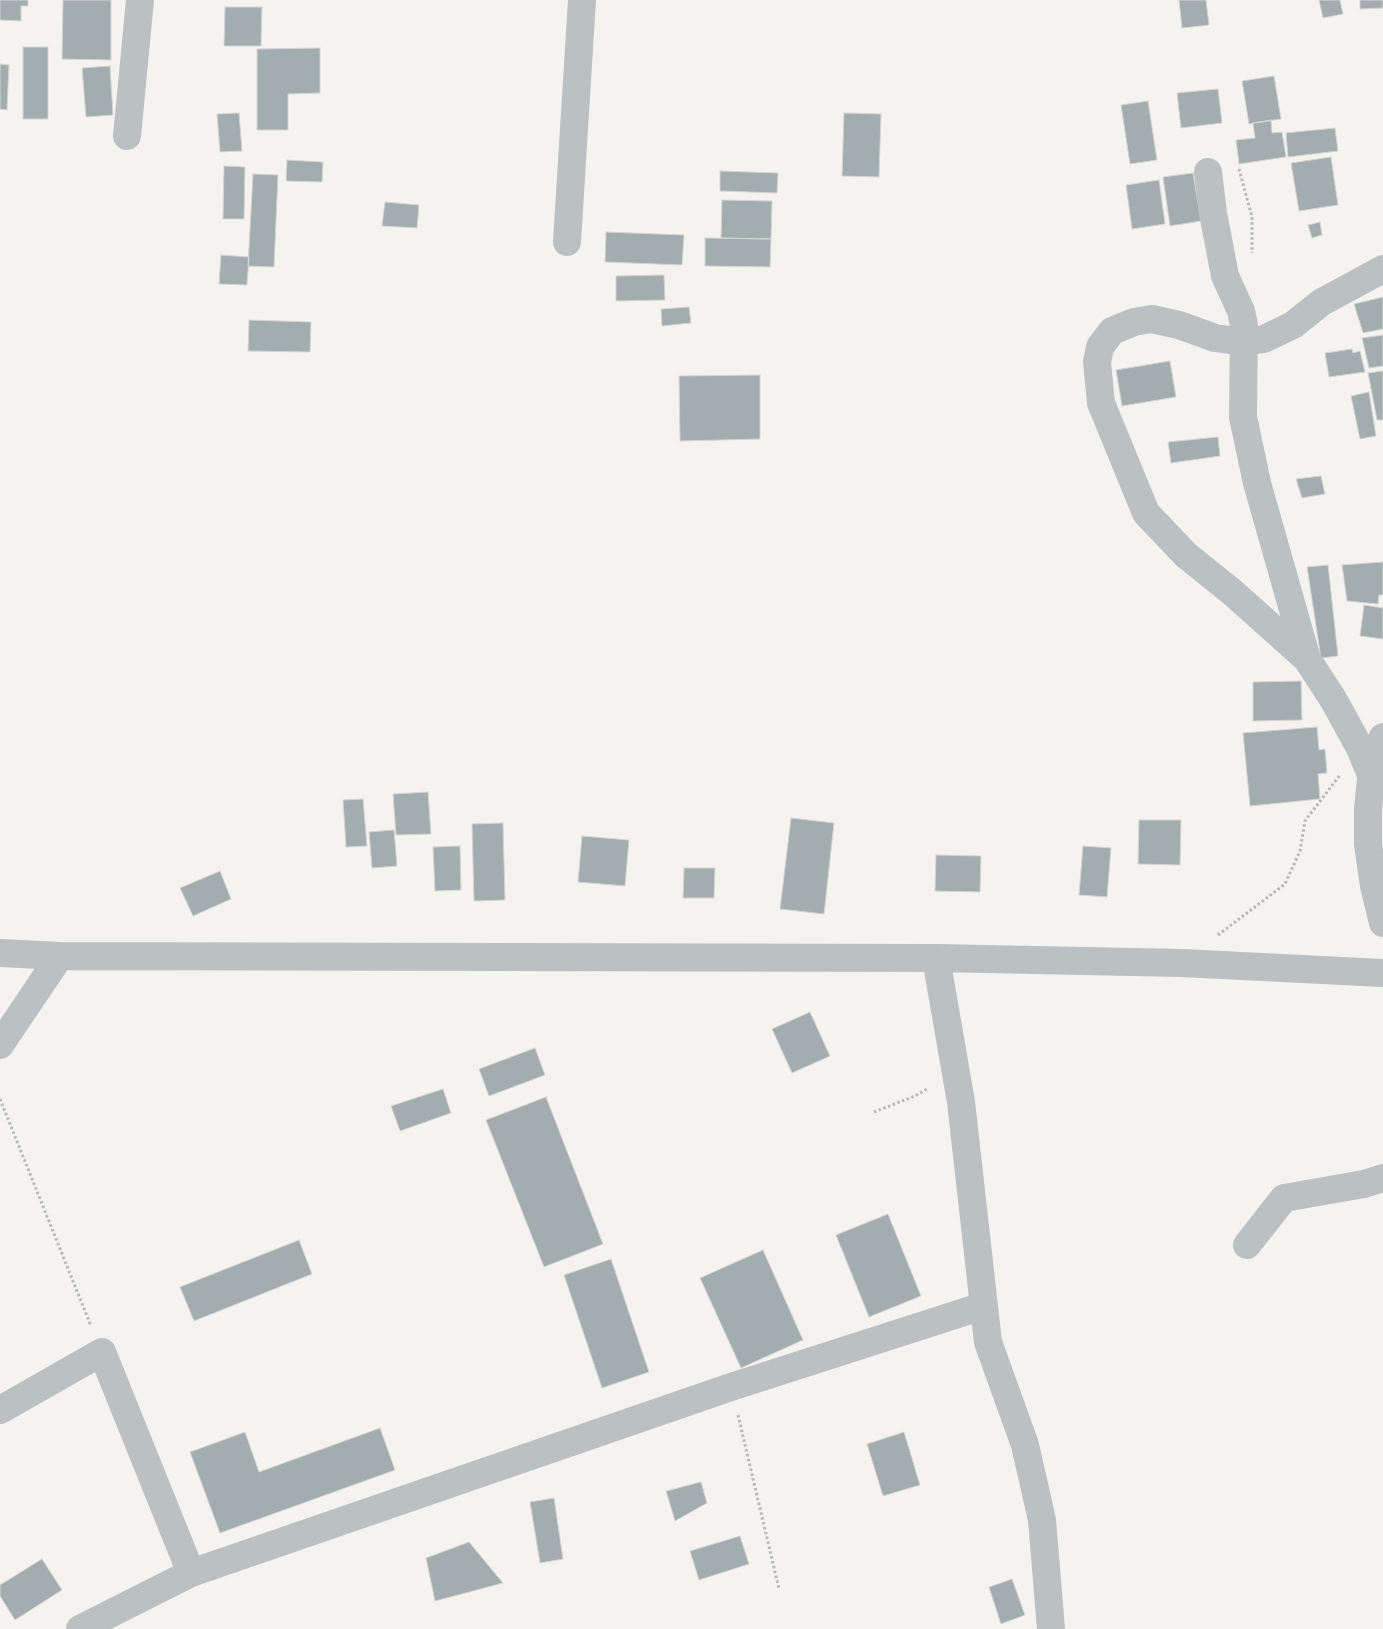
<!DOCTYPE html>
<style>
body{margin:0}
canvas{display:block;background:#f4f3f0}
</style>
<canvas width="1383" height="1629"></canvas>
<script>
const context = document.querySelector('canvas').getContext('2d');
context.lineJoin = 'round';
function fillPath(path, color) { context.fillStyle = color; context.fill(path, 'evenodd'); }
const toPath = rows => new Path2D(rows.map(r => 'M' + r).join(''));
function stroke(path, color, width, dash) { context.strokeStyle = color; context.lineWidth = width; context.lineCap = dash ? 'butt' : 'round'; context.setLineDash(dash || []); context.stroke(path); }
const building = toPath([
 [0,0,28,0,28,6,21,6,21,21,0,20,0,0],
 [63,0,111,0,111,60,62,59,63,0],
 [1179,0,1206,0,1209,25,1182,28,1179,0],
 [1319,0,1340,0,1343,14,1323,18,1319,0],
 [1360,0,1383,0,1383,8,1360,9,1360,0],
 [225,7,262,7,261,46,224,46,225,7],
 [23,47,48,47,48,119,23,119,23,47],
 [320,48,320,93,288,94,288,130,257,130,257,49,320,48],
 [0,64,9,65,7,110,0,109,0,64],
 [110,66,113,115,86,117,82,68,110,66],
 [1274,76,1281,119,1249,124,1242,81,1274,76],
 [1218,89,1222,123,1181,128,1177,93,1218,89],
 [1148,101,1157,160,1130,164,1121,105,1148,101],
 [239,113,242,151,220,152,217,114,239,113],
 [844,113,881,114,879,177,842,176,844,113],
 [1271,120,1272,133,1282,132,1286,157,1239,164,1236,140,1255,138,1253,123,1271,120],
 [1335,128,1338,151,1288,157,1286,133,1335,128],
 [1331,157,1338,205,1299,211,1291,163,1331,157],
 [287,160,323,162,322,182,286,181,287,160],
 [224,166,245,167,244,219,223,219,224,166],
 [720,171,778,173,777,193,720,191,720,171],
 [1193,173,1201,221,1170,226,1163,177,1193,173],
 [253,174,278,175,274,267,248,266,253,174],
 [1159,180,1165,224,1132,229,1126,185,1159,180],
 [722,200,772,201,771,239,721,238,722,200],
 [385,202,419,205,417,228,382,226,385,202],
 [1320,222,1322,235,1312,238,1308,225,1320,222],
 [606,232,684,235,682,265,605,262,606,232],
 [705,238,771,239,770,267,705,266,705,238],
 [221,255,249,257,247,285,219,284,221,255],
 [664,275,665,300,616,301,616,276,664,275],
 [1383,297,1383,329,1363,333,1354,304,1383,297],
 [689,307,691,323,662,326,661,309,689,307],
 [249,320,311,322,310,352,248,351,249,320],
 [1383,335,1383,366,1369,368,1362,338,1383,335],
 [1352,349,1353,353,1360,351,1365,372,1329,377,1325,353,1352,349],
 [1170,361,1176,397,1122,406,1116,370,1170,361],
 [1383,371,1383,420,1377,420,1368,373,1383,371],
 [760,375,760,439,680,441,679,376,760,375],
 [1369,392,1376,436,1360,439,1351,396,1369,392],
 [1218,437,1220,456,1171,463,1168,442,1218,437],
 [1321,476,1325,494,1302,498,1296,479,1321,476],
 [1383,562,1383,595,1379,595,1378,604,1347,601,1342,565,1383,562],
 [1328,565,1338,656,1321,658,1307,567,1328,565],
 [1364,605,1383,608,1383,639,1360,636,1364,605],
 [1301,681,1302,720,1253,721,1253,682,1301,681],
 [1317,727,1319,750,1325,749,1327,773,1318,774,1320,799,1250,806,1243,733,1317,727],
 [428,792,431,834,396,835,393,794,428,792],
 [363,799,367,846,346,847,343,800,363,799],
 [791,818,834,823,824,914,780,909,791,818],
 [1139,820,1181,820,1180,865,1138,864,1139,820],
 [503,823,505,900,474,901,472,824,503,823],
 [394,830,397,866,372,868,369,832,394,830],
 [582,836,629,840,625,886,578,882,582,836],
 [460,846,461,890,435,891,433,847,460,846],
 [1083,846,1111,848,1107,897,1079,895,1083,846],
 [936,855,981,856,980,892,935,891,936,855],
 [684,868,715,868,714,898,683,898,684,868],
 [220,871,231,899,193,916,180,888,220,871],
 [810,1012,830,1056,792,1073,772,1029,810,1012],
 [535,1048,545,1075,489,1096,479,1069,535,1048],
 [443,1089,451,1113,400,1131,391,1106,443,1089],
 [546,1097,603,1244,544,1267,486,1120,546,1097],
 [888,1214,921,1296,869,1317,836,1235,888,1214],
 [299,1240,312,1274,194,1321,180,1287,299,1240],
 [763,1250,803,1340,741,1368,700,1278,763,1250],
 [611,1259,649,1372,602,1388,564,1275,611,1259],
 [380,1428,395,1470,220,1533,190,1452,245,1432,259,1472,380,1428],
 [904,1432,920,1485,883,1496,867,1444,904,1432],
 [701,1482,707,1503,675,1521,666,1491,701,1482],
 [554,1498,563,1559,540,1563,530,1502,554,1498],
 [740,1536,749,1564,699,1580,690,1551,740,1536],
 [469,1542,503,1583,435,1601,426,1558,469,1542],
 [42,1559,62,1590,15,1620,0,1596,0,1585,42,1559],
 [1012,1579,1025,1615,1001,1624,989,1587,1012,1579]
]);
fillPath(building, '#a3acaf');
stroke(building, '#d5d5d3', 1);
stroke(toPath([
 [1239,169,1252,217,1252,253],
 [1218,935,1285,884,1300,851,1305,821,1340,775],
 [0,1099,91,1326],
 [874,1112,915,1096,929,1088],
 [738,1415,779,1589]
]), '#b5b9ba', 3, [2.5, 2.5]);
stroke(toPath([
 [127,136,140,0],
 [1208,172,1213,213,1225,276,1241,311,1244,325,1243,417,1257,483,1307,659,1333,699,1360,748,1371,775],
 [567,242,582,0],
 [1307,659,1232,592,1186,555,1146,513,1101,403,1097,362,1100,347,1112,331,1134,322,1152,319,1179,325,1215,338,1244,342,1264,339,1293,325,1322,302,1383,269],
 [1383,737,1373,759,1368,809,1368,844,1374,886,1383,923],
 [0,953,60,956,936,958,1182,963,1383,973],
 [936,958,961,1102,988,1342,1025,1445,1042,1520,1051,1629],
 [0,1045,60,956],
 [1247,1245,1284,1198,1364,1184,1383,1178],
 [0,1410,102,1352,191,1573,80,1629],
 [191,1573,731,1387,983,1306]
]), '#bbc0c2', 28);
</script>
